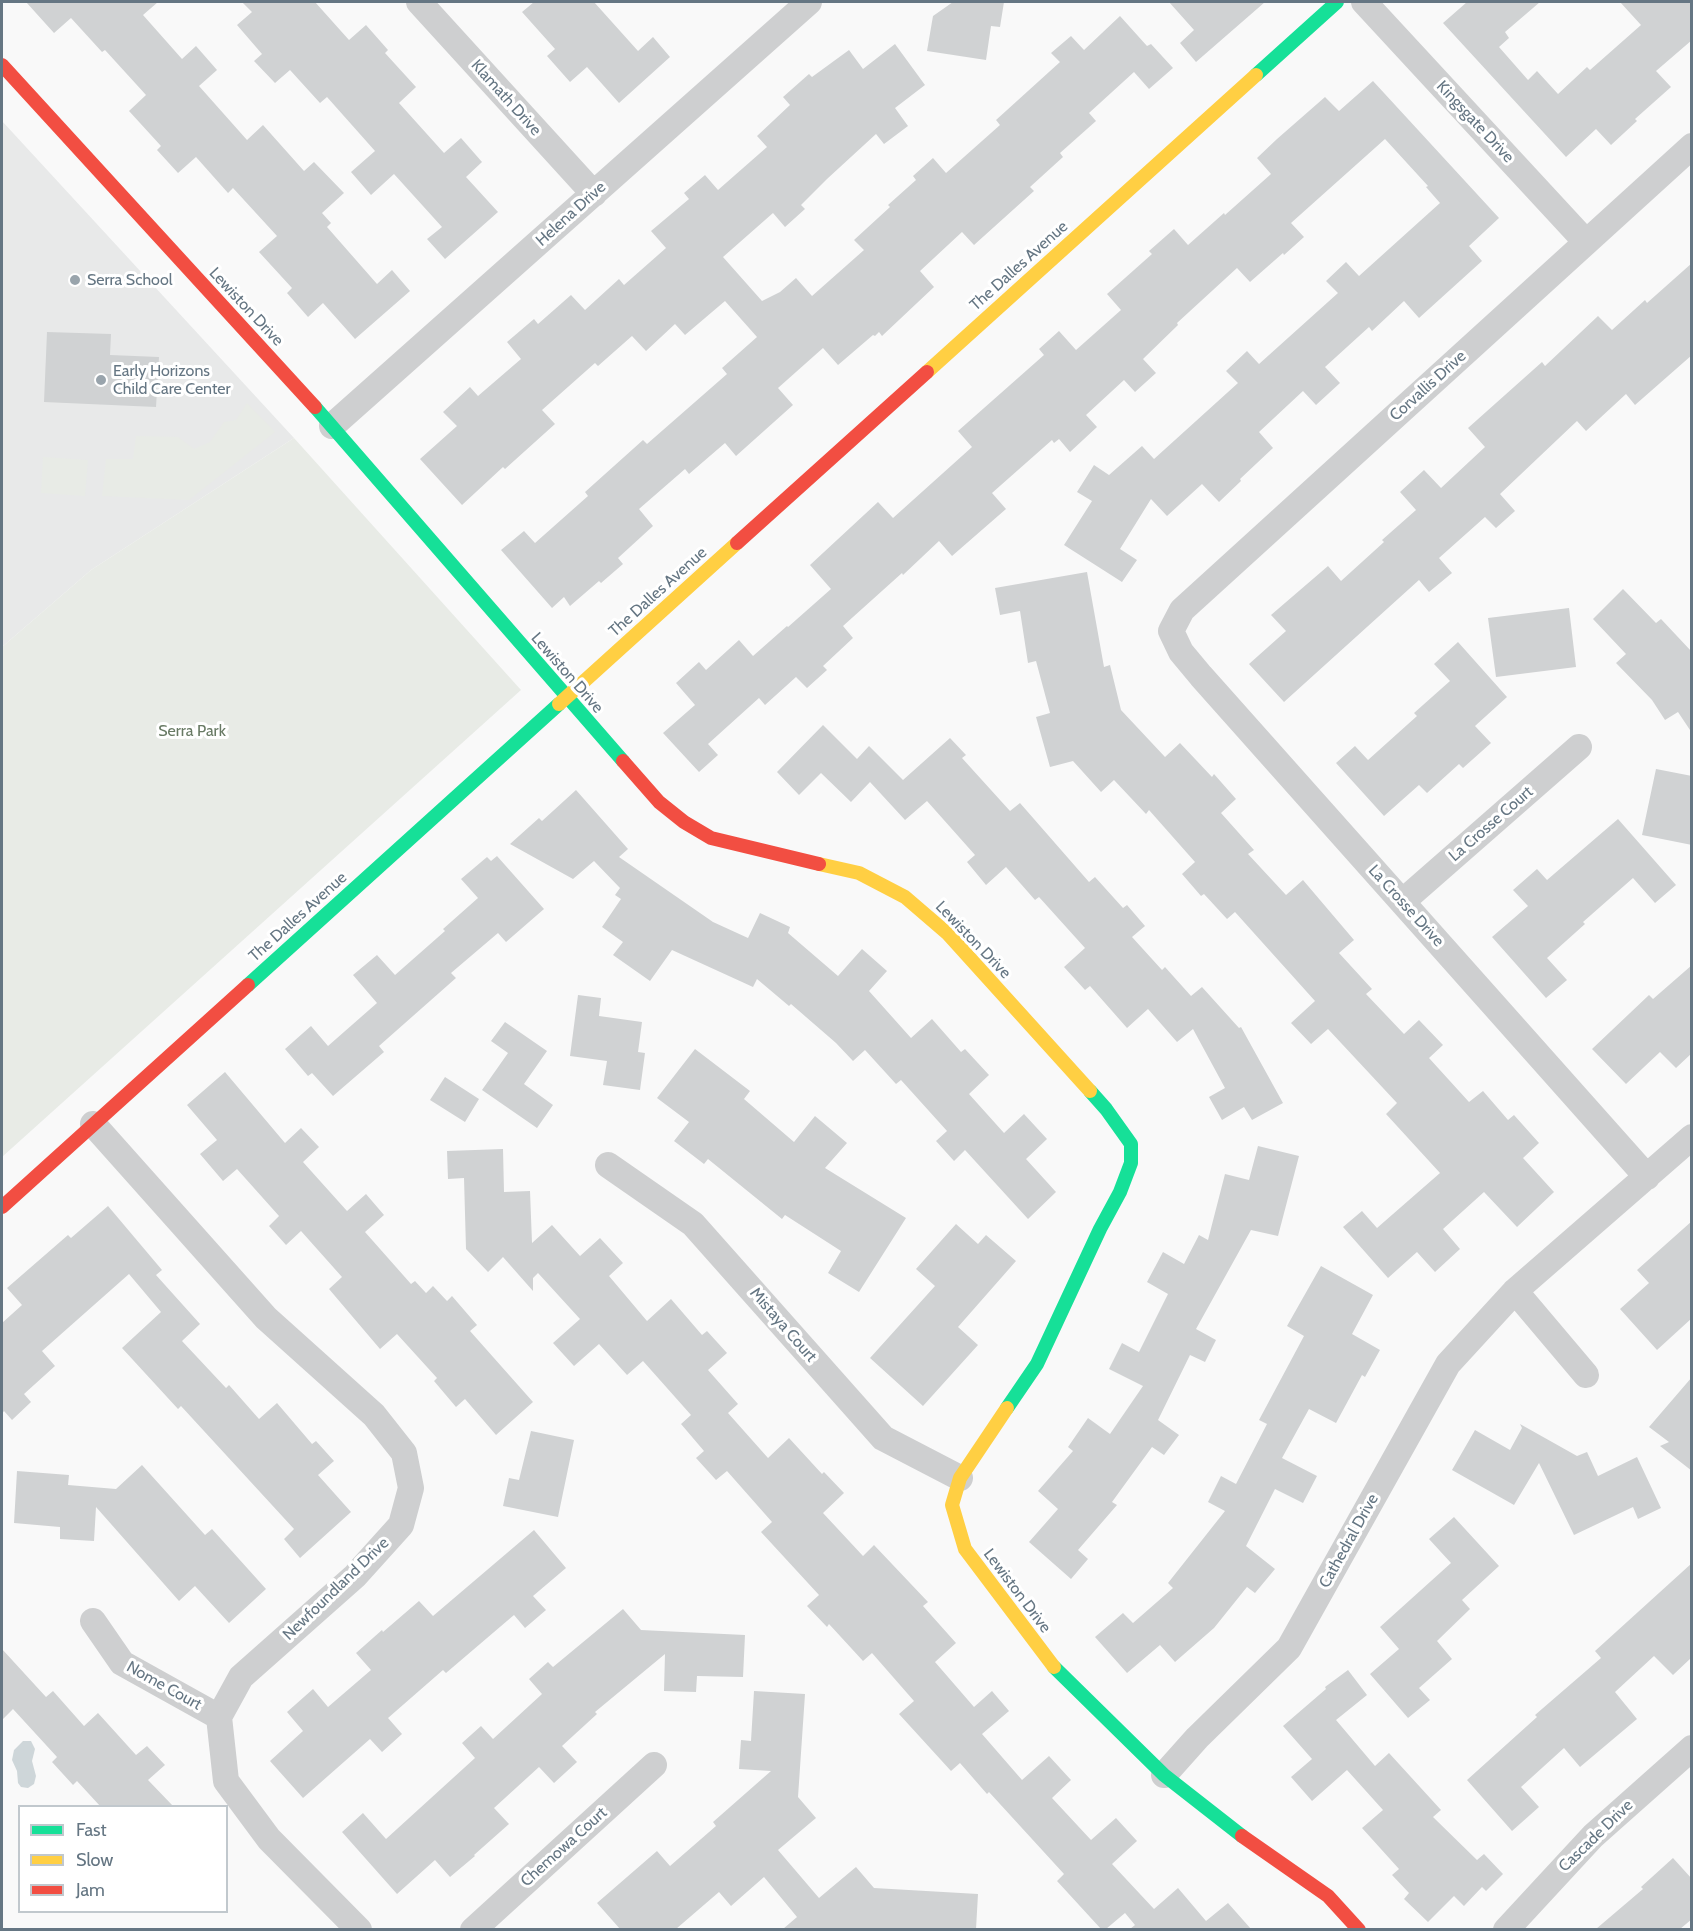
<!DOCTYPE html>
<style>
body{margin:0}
#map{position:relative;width:1693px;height:1931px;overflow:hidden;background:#f9f9f9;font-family:Cabin,sans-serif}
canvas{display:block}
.frame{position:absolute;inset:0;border:3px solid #657683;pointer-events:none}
.legend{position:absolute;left:18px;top:1805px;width:210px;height:108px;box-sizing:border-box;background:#fff;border:2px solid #c1c8cd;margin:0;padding:8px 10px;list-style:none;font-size:18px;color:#657683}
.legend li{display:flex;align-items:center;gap:12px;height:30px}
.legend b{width:30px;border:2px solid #c1c8cd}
</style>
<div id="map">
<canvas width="1693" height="1931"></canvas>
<div class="frame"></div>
<ul class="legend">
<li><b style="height:8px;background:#16e098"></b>Fast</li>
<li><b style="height:8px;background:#ffcf43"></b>Slow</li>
<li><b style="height:8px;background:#f24e42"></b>Jam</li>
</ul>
</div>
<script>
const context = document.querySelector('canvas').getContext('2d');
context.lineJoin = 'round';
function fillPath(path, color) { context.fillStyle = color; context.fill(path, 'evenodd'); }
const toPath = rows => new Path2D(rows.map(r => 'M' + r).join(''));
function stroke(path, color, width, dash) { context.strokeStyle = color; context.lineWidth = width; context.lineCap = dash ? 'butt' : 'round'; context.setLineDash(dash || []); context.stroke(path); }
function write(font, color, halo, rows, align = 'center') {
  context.font = font + ' Cabin,sans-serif'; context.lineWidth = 6; context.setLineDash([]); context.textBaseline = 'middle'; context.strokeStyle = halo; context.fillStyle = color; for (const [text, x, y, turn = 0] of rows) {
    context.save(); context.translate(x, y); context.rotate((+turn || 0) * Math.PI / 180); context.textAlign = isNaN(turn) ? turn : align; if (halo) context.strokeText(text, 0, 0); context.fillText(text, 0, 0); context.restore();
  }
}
fillPath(toPath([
 [2,121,294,438,91,570,2,647]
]), '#e8e9e9');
fillPath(toPath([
 [247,403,275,432,189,500,102,496,106,459,133,459,136,436,178,437,194,449,210,442,224,422,236,420],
 [294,438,521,690,2,1157,2,647,91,570],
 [43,457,88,460,85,496,41,493]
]), '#e8ebe6');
fillPath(toPath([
 [23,1741,31,1741,35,1749,32,1761,36,1776,34,1784,28,1788,21,1787,18,1783,17,1771,12,1760,14,1750]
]), '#ced6d9');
fillPath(toPath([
 [26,2,158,2,143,15,182,59,196,46,217,70,199,86,247,140,263,125,304,171,314,162,344,193,322,213,331,223,327,227,377,284,392,270,410,291,355,339,323,303,308,317,287,293,292,288,259,252,277,236,233,188,228,193,196,157,178,173,157,150,161,146,129,111,146,95,105,50,102,52,71,18,54,33],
 [242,2,315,2,349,40,366,25,388,50,385,53,416,87,399,103,444,153,461,138,482,162,466,177,498,212,445,259,427,239,442,227,394,174,371,195,351,172,375,151,327,97,320,103,290,70,275,83,254,61,262,54,237,25,252,12],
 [534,2,594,2,638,51,653,37,670,57,619,103,587,67,570,82,547,56,555,49,522,12],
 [953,2,1004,2,1000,27,991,26,986,60,927,51,933,16],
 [1169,2,1265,2,1196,62,1180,43,1194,30],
 [1467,2,1540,2,1505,32,1509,38,1499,47,1528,80,1537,71,1558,94,1587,67,1590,70,1641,25,1620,2,1692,2,1692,40,1656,71,1671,87,1635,119,1637,121,1611,145,1596,129,1566,157,1443,23],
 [1120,16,1147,46,1151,44,1173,68,1149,89,1134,72,1089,113,1096,121,1060,153,1063,157,1030,187,1034,191,974,245,962,232,920,271,934,287,882,336,879,332,875,336,873,335,838,365,823,348,778,388,793,405,736,456,725,443,689,474,685,469,639,509,653,526,618,558,623,564,601,583,599,581,570,606,564,597,552,608,501,550,524,531,535,543,588,496,585,492,643,440,647,444,727,374,722,368,757,337,725,301,685,335,675,324,646,351,632,336,598,366,595,363,542,410,555,424,505,469,503,467,462,505,420,459,457,426,443,412,470,387,478,396,521,359,507,342,534,319,538,324,571,295,585,310,619,279,624,285,666,248,651,231,689,199,684,193,705,175,718,190,767,147,757,136,790,105,783,97,809,74,812,77,849,50,863,69,895,44,925,85,895,108,908,126,884,144,876,134,827,179,801,205,805,209,785,227,773,213,723,257,762,301,780,292,796,278,812,296,864,250,854,240,890,207,888,205,916,180,913,176,933,158,946,173,1000,125,996,120,1060,62,1051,53,1071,36,1084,50],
 [1373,81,1499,218,1469,246,1482,261,1419,318,1404,301,1372,331,1369,327,1325,367,1340,383,1316,405,1303,391,1259,432,1273,448,1240,479,1241,481,1219,502,1202,484,1167,516,1151,499,1120,549,1137,560,1122,582,1064,545,1092,501,1077,492,1094,465,1109,475,1142,446,1154,459,1238,383,1226,371,1247,351,1259,364,1338,293,1326,281,1346,262,1359,276,1440,203,1426,187,1428,186,1385,139,1291,223,1304,237,1284,255,1283,253,1250,282,1237,268,1177,323,1178,325,1143,359,1156,373,1135,392,1124,380,1086,415,1097,427,1070,452,1059,439,1054,443,1052,440,992,493,1006,509,952,556,939,541,903,575,902,573,843,626,853,638,823,666,827,670,807,688,796,677,765,705,759,698,708,744,718,755,699,772,663,733,695,705,676,683,699,662,706,670,739,640,753,656,787,626,788,627,831,589,810,565,878,502,893,518,972,447,958,431,1044,355,1039,349,1059,331,1076,350,1121,310,1107,294,1152,254,1149,251,1174,229,1188,245,1224,213,1225,215,1271,174,1257,158,1277,139,1325,97,1339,111],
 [1692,263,1692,355,1635,405,1626,394,1586,431,1577,421,1500,494,1515,511,1496,528,1485,517,1439,558,1452,573,1429,592,1419,580,1284,702,1249,664,1286,631,1271,615,1328,566,1341,581,1384,542,1382,540,1416,510,1400,492,1424,470,1441,488,1485,447,1468,428,1542,362,1545,366,1598,316,1612,330,1645,300,1647,303],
 [47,332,111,334,110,355,159,357,156,407,44,402],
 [1087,572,1104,667,1110,665,1121,710,1165,757,1180,743,1212,777,1214,774,1236,799,1221,813,1254,850,1248,854,1286,895,1303,880,1354,940,1339,953,1372,989,1366,994,1404,1034,1419,1020,1443,1045,1429,1058,1469,1102,1483,1091,1508,1120,1514,1115,1539,1143,1523,1158,1554,1192,1517,1227,1484,1192,1443,1229,1460,1249,1435,1272,1417,1252,1388,1278,1343,1227,1362,1211,1377,1228,1440,1173,1386,1114,1397,1103,1328,1029,1311,1044,1291,1023,1315,1001,1235,912,1227,919,1204,894,1201,896,1182,874,1195,862,1149,810,1146,814,1114,780,1101,792,1073,761,1050,767,1036,717,1050,713,1036,661,1028,663,1020,611,1000,615,995,588],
 [1623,589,1656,623,1661,619,1692,652,1692,733,1678,712,1665,720,1652,700,1616,663,1626,654,1593,619],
 [1569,608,1576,667,1496,677,1488,618],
 [1458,642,1507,697,1475,726,1491,743,1463,768,1459,764,1427,793,1419,785,1384,816,1336,763,1355,746,1368,760,1417,716,1414,713,1450,681,1434,664],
 [823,725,857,759,869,746,903,780,950,738,966,755,962,758,1010,811,1020,803,1089,882,1095,877,1123,908,1127,905,1145,926,1132,937,1162,970,1165,967,1191,996,1202,987,1239,1028,1241,1027,1283,1103,1252,1120,1244,1107,1222,1120,1209,1097,1225,1088,1193,1029,1177,1042,1148,1009,1127,1028,1090,986,1085,990,1064,967,1085,948,1039,897,1035,900,1006,867,986,885,967,862,975,855,927,801,905,820,870,782,851,802,821,773,799,795,777,772],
 [1656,769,1692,776,1692,845,1642,835],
 [576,790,628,849,619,857,713,922,748,938,760,913,790,927,788,933,838,976,862,949,887,971,869,991,911,1038,932,1019,961,1052,965,1049,989,1075,969,1094,1004,1133,1024,1114,1047,1139,1026,1159,1056,1192,1028,1219,965,1150,954,1161,936,1141,947,1131,901,1080,896,1084,865,1050,853,1061,836,1043,791,1004,789,1006,757,979,753,987,672,950,650,981,613,955,623,942,602,927,621,899,615,895,620,888,594,861,573,879,510,844,539,818,542,821],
 [1618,819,1676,885,1655,903,1633,878,1583,922,1585,924,1547,958,1567,980,1546,998,1492,937,1528,906,1513,890,1537,869,1547,880],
 [497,856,544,909,506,942,498,933,451,973,456,978,379,1046,384,1052,333,1096,312,1073,308,1076,285,1049,311,1026,328,1046,377,1003,353,975,377,955,395,975,445,931,443,929,478,898,461,879,487,857,491,861],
 [1692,965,1692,1053,1676,1068,1660,1052,1626,1084,1592,1049,1649,995,1653,999],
 [578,995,601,998,599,1016,642,1022,638,1052,645,1053,640,1090,603,1085,607,1061,570,1056],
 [505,1022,547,1051,524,1084,553,1105,537,1128,482,1090,508,1053,491,1041],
 [695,1049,750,1091,744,1099,794,1142,815,1116,847,1143,825,1168,906,1218,859,1292,828,1273,841,1251,785,1215,782,1219,708,1159,704,1164,674,1141,689,1122,657,1098],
 [225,1072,285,1143,301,1128,319,1147,303,1162,347,1211,366,1194,384,1215,365,1232,411,1284,415,1281,426,1293,433,1286,447,1301,452,1296,477,1325,470,1331,533,1402,496,1435,465,1399,456,1407,434,1381,437,1378,397,1334,380,1349,329,1289,342,1277,301,1231,286,1245,269,1226,279,1216,237,1169,223,1181,200,1154,217,1140,187,1105],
 [445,1077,479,1099,465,1122,430,1100],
 [1258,1146,1299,1156,1278,1236,1251,1230,1196,1329,1216,1340,1205,1362,1190,1355,1158,1420,1179,1435,1164,1455,1152,1447,1112,1502,1117,1505,1078,1550,1088,1559,1071,1579,1029,1542,1058,1509,1038,1491,1073,1451,1068,1447,1088,1418,1110,1434,1143,1386,1109,1369,1122,1343,1139,1352,1168,1294,1147,1282,1163,1252,1184,1264,1199,1235,1208,1240,1225,1174,1249,1180],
 [503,1149,504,1192,530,1191,532,1243,552,1225,580,1256,600,1238,623,1263,609,1276,647,1321,671,1299,702,1335,707,1331,727,1353,708,1370,738,1404,728,1413,768,1458,789,1438,822,1474,824,1472,844,1493,823,1513,863,1556,874,1545,928,1602,923,1606,956,1643,935,1662,974,1707,992,1691,1009,1711,982,1734,1022,1780,1049,1756,1071,1780,1052,1798,1091,1840,1116,1818,1137,1841,1112,1864,1154,1909,1178,1888,1206,1921,1228,1903,1251,1929,1130,1929,1135,1925,1125,1913,1106,1929,1101,1929,1057,1881,1064,1874,989,1792,987,1794,960,1763,951,1771,899,1714,914,1701,872,1653,863,1661,829,1624,827,1627,807,1606,819,1595,761,1532,772,1522,727,1471,716,1480,696,1458,704,1451,681,1424,691,1415,643,1361,627,1375,599,1344,574,1366,553,1343,580,1319,538,1273,533,1278,533,1291,503,1257,488,1272,466,1249,464,1178,448,1179,447,1151],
 [108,1206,162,1270,156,1275,200,1324,182,1341,226,1388,229,1385,259,1419,277,1403,312,1444,316,1441,334,1461,318,1475,351,1512,300,1558,284,1539,294,1529,181,1406,178,1409,122,1348,161,1312,129,1274,42,1351,55,1366,24,1394,31,1402,12,1420,4,1411,2,1414,2,1323,22,1305,7,1288,68,1235,71,1238],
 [1692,1221,1692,1318,1657,1350,1620,1309,1649,1283,1637,1270],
 [956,1224,978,1244,986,1235,1016,1261,958,1327,978,1345,923,1406,870,1358,935,1286,916,1269],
 [1321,1266,1373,1295,1352,1334,1380,1350,1365,1377,1362,1375,1336,1423,1309,1409,1282,1458,1317,1476,1303,1503,1275,1489,1246,1546,1275,1569,1255,1593,1247,1587,1214,1628,1175,1662,1160,1645,1127,1673,1095,1637,1123,1613,1133,1623,1173,1588,1168,1583,1225,1511,1208,1502,1221,1476,1236,1484,1267,1424,1259,1420,1304,1336,1287,1326],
 [1692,1377,1692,1471,1660,1446,1669,1442,1649,1427],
 [1520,1424,1577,1456,1587,1452,1598,1476,1637,1457,1661,1508,1638,1519,1633,1507,1574,1535,1539,1463,1514,1505,1452,1470,1475,1430,1510,1450,1522,1428],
 [531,1431,574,1440,558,1517,503,1506,509,1478,519,1480],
 [142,1465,205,1535,212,1529,266,1589,229,1623,195,1586,179,1601,96,1507,94,1541,60,1539,60,1527,14,1523,17,1471,69,1475,68,1485,116,1489],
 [1454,1517,1499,1566,1462,1600,1470,1609,1437,1641,1452,1659,1419,1688,1430,1700,1408,1718,1370,1674,1399,1649,1380,1627,1451,1563,1429,1539],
 [534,1530,566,1568,533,1596,546,1610,525,1628,514,1615,446,1673,443,1670,388,1718,402,1734,382,1752,370,1739,303,1798,270,1761,303,1731,287,1712,313,1689,328,1707,371,1670,356,1653,382,1630,383,1632,419,1601,433,1616],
 [1692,1563,1691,1658,1673,1675,1654,1656,1615,1692,1637,1719,1580,1767,1564,1748,1521,1787,1539,1807,1512,1831,1467,1780,1537,1717,1535,1715,1601,1658,1595,1651],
 [623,1609,641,1630,745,1635,743,1677,697,1676,696,1692,664,1691,665,1654,595,1712,597,1714,562,1746,577,1762,554,1783,539,1767,494,1808,509,1824,474,1855,475,1856,450,1877,435,1860,397,1894,342,1832,363,1813,386,1839,475,1758,462,1743,481,1726,493,1739,542,1694,529,1679,548,1662,553,1667],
 [2,1649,46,1697,53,1691,84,1726,98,1713,136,1755,147,1746,165,1765,148,1780,173,1806,100,1806,77,1781,73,1785,52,1762,57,1757,13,1709,2,1720],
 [1348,1670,1367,1695,1336,1720,1375,1766,1389,1753,1441,1810,1433,1817,1477,1860,1484,1854,1503,1874,1486,1891,1482,1887,1464,1906,1454,1896,1428,1922,1404,1899,1409,1893,1392,1875,1399,1869,1362,1828,1383,1810,1347,1770,1312,1801,1291,1777,1312,1759,1283,1726,1326,1689,1325,1687],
 [754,1691,805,1694,798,1797,816,1818,778,1850,819,1898,856,1867,874,1888,978,1894,976,1929,783,1929,797,1917,764,1877,731,1906,719,1892,676,1929,620,1929,597,1903,657,1851,670,1866,716,1826,713,1822,771,1771,739,1769,741,1740,751,1741],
 [1673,1858,1692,1879,1692,1919,1680,1929,1596,1929,1643,1889,1641,1887]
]), '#d0d2d3');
stroke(toPath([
 [419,2,594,194],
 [1364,2,1586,242],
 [332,426,809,2],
 [1402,902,1579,747],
 [93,1124,266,1318,374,1415,404,1453,411,1488,401,1525,355,1576,241,1677,219,1717,226,1781,269,1839,359,1930],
 [608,1165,693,1224,883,1438,960,1478],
 [1647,1177,1201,676,1181,652,1171,631,1182,610,1692,146],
 [1515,1291,1586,1375],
 [93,1621,122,1663,219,1717],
 [1164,1775,1197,1738,1289,1648,1448,1364,1515,1291,1692,1137],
 [473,1930,654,1765],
 [1506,1930,1593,1836,1692,1748]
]), '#cecfd0', 26);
stroke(toPath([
 [1256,75,1337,2],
 [315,407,623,761],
 [248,985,559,704],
 [1007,1408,1037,1364,1100,1229,1120,1192,1131,1163,1131,1144,1106,1109,1090,1091],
 [1054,1667,1164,1775,1242,1836]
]), '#16e098', 14);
stroke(toPath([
 [927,372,1256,75],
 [559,704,737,543],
 [819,864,859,873,905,897,948,934,1090,1091],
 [1007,1408,960,1478,952,1505,965,1549,1054,1667]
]), '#ffcf43', 14);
stroke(toPath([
 [2,65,315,407],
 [737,543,927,372],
 [623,761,659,802,684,822,711,838,819,864],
 [2,1207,248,985],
 [1242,1836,1328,1896,1359,1930]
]), '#f24e42', 14);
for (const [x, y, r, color] of [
 [75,280,6,"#99a4ac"],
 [101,380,6,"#99a4ac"]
]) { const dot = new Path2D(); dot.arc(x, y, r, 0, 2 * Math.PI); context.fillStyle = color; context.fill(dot); stroke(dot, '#fff', 2); }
write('16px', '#657683', '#fff', [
 ["Klamath Drive",506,98,48],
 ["Kingsgate Drive",1475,122,47],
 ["Helena Drive",571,214,-42],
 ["The Dalles Avenue",1019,266,-42],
 ["Lewiston Drive",246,307,47],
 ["Corvallis Drive",1428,386,-42],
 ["The Dalles Avenue",658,592,-42],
 ["Lewiston Drive",567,673,49],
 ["La Crosse Court",1491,824,-41],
 ["La Crosse Drive",1406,906,48],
 ["The Dalles Avenue",298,917,-42],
 ["Lewiston Drive",973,940,46],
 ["Mistaya Court",783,1325,49],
 ["Cathedral Drive",1349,1541,-61],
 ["Newfoundland Drive",336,1589,-44],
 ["Lewiston Drive",1017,1591,53],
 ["Nome Court",164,1686,29],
 ["Cascade Drive",1596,1836,-44],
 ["Chemowa Court",564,1847,-42]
]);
write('16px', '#657683', '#fff', [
 ["Serra School",87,280],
 ["Early Horizons",113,371],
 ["Child Care Center",113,389]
], 'left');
write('16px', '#687a64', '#fff', [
 ["Serra Park",192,731]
]);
</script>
